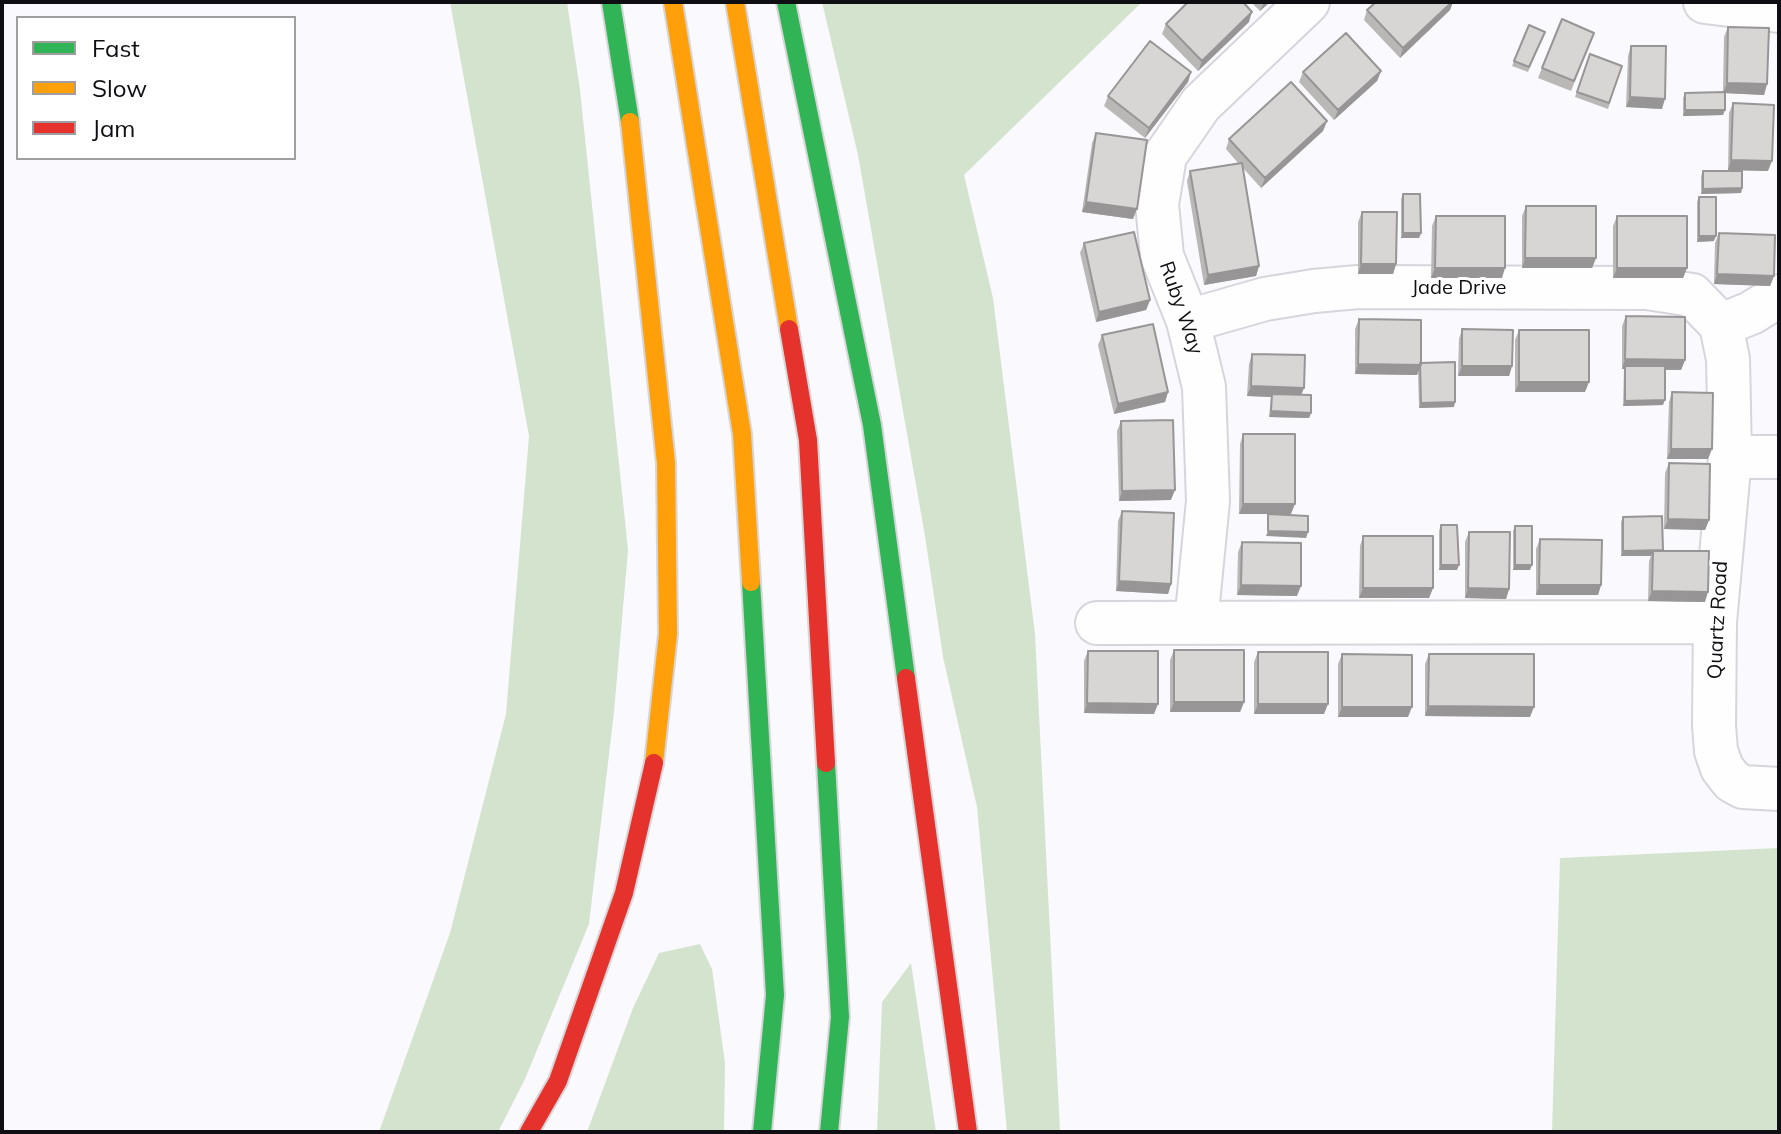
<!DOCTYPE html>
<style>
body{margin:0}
#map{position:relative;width:1781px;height:1134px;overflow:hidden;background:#faf9fe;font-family:Mulish,sans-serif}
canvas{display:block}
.frame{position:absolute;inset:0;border:4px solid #0f0e13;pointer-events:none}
.legend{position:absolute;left:16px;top:16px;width:280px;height:144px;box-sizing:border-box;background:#fff;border:2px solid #9f9fa1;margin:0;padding:10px 14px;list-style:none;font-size:24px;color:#0f0e13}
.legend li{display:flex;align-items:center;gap:16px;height:40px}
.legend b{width:40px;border:2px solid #9f9fa1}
</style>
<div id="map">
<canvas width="1781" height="1134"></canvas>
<div class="frame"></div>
<ul class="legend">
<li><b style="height:10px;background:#30b455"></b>Fast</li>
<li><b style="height:10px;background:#ff9f0a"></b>Slow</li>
<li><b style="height:10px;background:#e5322d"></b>Jam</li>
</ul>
</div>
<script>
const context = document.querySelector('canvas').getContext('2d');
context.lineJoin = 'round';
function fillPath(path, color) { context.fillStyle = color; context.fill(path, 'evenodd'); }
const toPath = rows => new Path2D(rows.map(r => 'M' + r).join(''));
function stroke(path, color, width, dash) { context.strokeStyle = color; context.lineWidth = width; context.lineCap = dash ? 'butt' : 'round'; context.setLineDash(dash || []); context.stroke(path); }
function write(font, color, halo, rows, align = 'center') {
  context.font = font + ' Mulish,sans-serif'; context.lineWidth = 6; context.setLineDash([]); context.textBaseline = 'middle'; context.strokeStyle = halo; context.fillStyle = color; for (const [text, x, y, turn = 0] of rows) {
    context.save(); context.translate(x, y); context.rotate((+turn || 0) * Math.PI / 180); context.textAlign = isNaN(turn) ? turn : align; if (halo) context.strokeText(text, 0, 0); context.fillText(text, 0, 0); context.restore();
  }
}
fillPath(toPath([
 [450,2,567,2,580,90,628,550,614,712,589,924,525,1079,498,1132,379,1132,450,933,506,714,529,436],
 [822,2,1142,2,964,175,993,298,1035,634,1060,1132,1007,1132,977,807,943,657,925,536,858,155],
 [1779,848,1779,1132,1552,1132,1560,858],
 [700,944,712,969,725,1063,724,1132,587,1132,633,1008,659,953],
 [911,963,936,1132,877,1132,882,1002]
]), '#d4e3ce');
const street = toPath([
 [1705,2,1779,11],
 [1188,321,1265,299,1314,291,1358,287,1647,288,1692,295,1721,325,1728,359,1730,457,1715,622,1714,726,1716,751,1722,768,1732,781,1743,787,1779,789],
 [1721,325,1751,313,1779,296],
 [1730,457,1779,457],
 [1097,623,1715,622],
 [1196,623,1208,501,1204,387,1188,321,1162,256,1157,204,1165,156,1201,104,1308,2]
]);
const fast = toPath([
 [611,2,630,122],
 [786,2,872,425,906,678],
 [751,582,775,995,762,1132],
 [826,763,840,1017,829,1132]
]);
const slow = toPath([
 [673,2,742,434,751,582],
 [735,2,789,329],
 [630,122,666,463,668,634,654,763]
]);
const jam = toPath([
 [789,329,808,440,826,763],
 [906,678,968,1132],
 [529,1132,558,1081,624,893,654,763]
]);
stroke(street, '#d7d5db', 46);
stroke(fast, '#d7d6d9', 22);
stroke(slow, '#d7d6d9', 22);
stroke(jam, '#d7d6d9', 22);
stroke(street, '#fefeff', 42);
stroke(fast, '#30b455', 18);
stroke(slow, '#ff9f0a', 18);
stroke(jam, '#e5322d', 18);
fillPath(toPath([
 [1251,2,1270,2,1260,11],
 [1376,2,1453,2,1450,10,1400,58,1364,20,1367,10],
 [1562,19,1594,33,1571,91,1538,78],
 [1249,22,1198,71,1162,34,1166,24],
 [1529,25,1545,32,1528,72,1512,66],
 [1728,27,1767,84,1764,95,1725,93,1723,115,1683,116,1683,98,1685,93,1723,92,1724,37],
 [1631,46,1662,109,1626,107,1628,56],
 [1590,54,1622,66,1608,109,1575,97],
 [1381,71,1377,81,1334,120,1299,82,1303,72],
 [1191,72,1188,82,1145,138,1104,106,1108,96],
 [1733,103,1768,171,1728,170,1729,113],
 [1327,121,1323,131,1261,188,1243,168,1259,266,1256,276,1204,285,1187,181,1190,171,1238,163,1226,149,1229,139],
 [1096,133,1133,219,1082,212,1092,143],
 [1703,171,1742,188,1741,193,1701,194,1701,176],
 [1403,194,1421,233,1419,238,1401,238,1401,199],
 [1699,197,1714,241,1697,242,1697,202],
 [1526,206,1596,258,1592,268,1522,268,1522,216],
 [1362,212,1396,264,1393,274,1358,274,1358,222],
 [1436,216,1502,278,1431,278,1432,226],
 [1617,216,1687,268,1683,278,1613,278,1613,226],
 [1719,233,1774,276,1770,286,1714,284,1715,243],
 [1084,243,1150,300,1146,310,1096,322,1080,253],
 [1626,316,1685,360,1681,370,1665,370,1663,405,1623,406,1624,369,1622,369,1622,326],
 [1359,319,1421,363,1454,407,1419,408,1418,371,1417,375,1355,374,1355,329],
 [1462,329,1512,366,1509,376,1458,376,1459,339],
 [1519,330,1585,392,1515,392,1515,340],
 [1102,335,1168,392,1165,402,1114,414,1098,345],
 [1252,354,1302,395,1311,413,1309,418,1269,417,1271,397,1247,396,1249,364],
 [1672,392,1708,459,1667,459,1669,402],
 [1121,421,1171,500,1119,501,1117,431],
 [1243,434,1291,514,1239,514,1240,444],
 [1669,463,1709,520,1705,530,1664,529,1665,473],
 [1122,511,1171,584,1168,594,1116,591,1118,521],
 [1623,517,1663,551,1705,602,1648,601,1649,561,1651,556,1621,556,1621,522],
 [1441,525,1457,570,1439,570,1439,531],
 [1515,526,1530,570,1513,570,1513,531],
 [1469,532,1509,589,1506,599,1465,598,1465,542],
 [1363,536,1433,588,1429,598,1359,598,1360,546],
 [1540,539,1601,585,1598,595,1536,595,1536,549],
 [1242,542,1297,596,1237,595,1238,552],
 [1174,650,1244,702,1240,712,1170,712,1170,660],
 [1088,651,1154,714,1084,713,1084,661],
 [1258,652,1324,714,1254,714,1254,662],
 [1342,654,1408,717,1338,717,1338,664],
 [1429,654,1530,717,1425,716,1425,664]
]), '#bab7b7');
fillPath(toPath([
 [1264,2,1270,2,1260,11],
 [1452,2,1453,2,1450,10,1400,58,1403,48],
 [1252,12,1249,22,1198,71,1202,61],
 [1381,71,1377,81,1334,120,1338,110],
 [1191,72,1188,82,1145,138,1149,128],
 [1727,83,1767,84,1764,95,1723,93],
 [1630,97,1665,99,1662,109,1626,107],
 [1685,110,1725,110,1723,115,1683,116],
 [1327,121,1323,131,1261,188,1265,178],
 [1731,160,1772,161,1768,171,1728,170],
 [1742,188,1741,193,1701,194,1703,189],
 [1086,202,1137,209,1133,219,1082,212],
 [1403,233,1421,233,1419,238,1401,238],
 [1699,236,1716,236,1714,241,1697,242],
 [1525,258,1596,258,1592,268,1522,268],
 [1361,264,1396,264,1393,274,1358,274],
 [1259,266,1256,276,1204,285,1208,275],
 [1435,268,1505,268,1502,278,1431,278],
 [1617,268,1687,268,1683,278,1613,278],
 [1717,274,1774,276,1770,286,1714,284],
 [1150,300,1146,310,1096,322,1099,312],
 [1625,359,1685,360,1681,370,1625,369,1625,366,1624,369,1622,369],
 [1358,364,1421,365,1417,375,1355,374],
 [1462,366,1512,366,1509,376,1458,376],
 [1519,382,1589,382,1585,392,1515,392],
 [1251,386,1304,388,1300,398,1247,396],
 [1168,392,1165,402,1114,414,1118,404],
 [1665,400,1663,405,1623,406,1625,401],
 [1455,402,1454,407,1419,408,1421,403],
 [1271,411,1311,413,1309,418,1269,417],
 [1671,449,1712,449,1708,459,1667,459],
 [1175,490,1171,500,1119,501,1122,491],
 [1243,504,1295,504,1291,514,1239,514],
 [1668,519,1709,520,1705,530,1664,529],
 [1268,531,1308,532,1306,538,1266,536],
 [1663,550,1653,551,1651,556,1621,556,1623,551],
 [1441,565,1459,565,1457,570,1439,570],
 [1515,565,1532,565,1530,570,1513,570],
 [1119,581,1171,584,1168,594,1116,591],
 [1241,585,1301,586,1297,596,1237,595],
 [1539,585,1601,585,1598,595,1536,595],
 [1363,588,1433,588,1429,598,1359,598],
 [1468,588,1509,589,1506,599,1465,598],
 [1652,591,1708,592,1705,602,1648,601],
 [1174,702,1244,702,1240,712,1170,712],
 [1087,703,1158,704,1154,714,1084,713],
 [1258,704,1328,704,1324,714,1254,714],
 [1428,706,1534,707,1530,717,1425,716],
 [1342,707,1412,707,1408,717,1338,717]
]), '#979595');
const building = toPath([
 [1188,2,1243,2,1252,12,1202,61,1166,24,1188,2],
 [1376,2,1452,2,1403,48,1367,10,1376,2],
 [1562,19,1594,33,1574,81,1542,68,1562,19],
 [1529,25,1545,32,1529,67,1514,61,1529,25],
 [1728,27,1769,28,1767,84,1727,83,1728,27],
 [1346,33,1381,71,1338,110,1303,72,1346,33],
 [1150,41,1191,72,1149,128,1108,96,1150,41],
 [1631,46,1666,46,1665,99,1630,97,1631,46],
 [1590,54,1622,66,1609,103,1577,92,1590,54],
 [1291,82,1327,121,1265,178,1229,139,1291,82],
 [1725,92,1725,110,1685,110,1685,93,1725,92],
 [1733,103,1774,105,1772,161,1731,160,1733,103],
 [1096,133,1147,140,1137,209,1086,202,1096,133],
 [1242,163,1259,266,1208,275,1190,171,1242,163],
 [1703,171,1742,171,1742,188,1703,189,1703,171],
 [1403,194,1420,194,1421,233,1403,233,1403,194],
 [1699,197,1716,197,1716,236,1699,236,1699,197],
 [1526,206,1596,206,1596,258,1525,258,1526,206],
 [1362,212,1397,212,1396,264,1361,264,1362,212],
 [1436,216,1505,216,1505,268,1435,268,1436,216],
 [1617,216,1687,216,1687,268,1617,268,1617,216],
 [1134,232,1150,300,1099,312,1084,243,1134,232],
 [1719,233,1775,235,1774,276,1717,274,1719,233],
 [1626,316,1685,317,1685,360,1625,359,1626,316],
 [1359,319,1421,320,1421,365,1358,364,1359,319],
 [1153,324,1168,392,1118,404,1102,335,1153,324],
 [1462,329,1513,330,1512,366,1462,366,1462,329],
 [1519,330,1589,330,1589,382,1519,382,1519,330],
 [1252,354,1305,355,1304,388,1251,386,1252,354],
 [1455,362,1455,402,1421,403,1420,363,1455,362],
 [1625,366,1665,366,1665,400,1625,401,1625,366],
 [1672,392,1713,393,1712,449,1671,449,1672,392],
 [1272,394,1311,395,1311,413,1271,411,1272,394],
 [1173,420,1175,490,1122,491,1121,421,1173,420],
 [1243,434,1295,434,1295,504,1243,504,1243,434],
 [1669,463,1710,464,1709,520,1668,519,1669,463],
 [1122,511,1174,513,1171,584,1119,581,1122,511],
 [1268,514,1308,516,1308,532,1268,531,1268,514],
 [1662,516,1663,550,1623,551,1623,517,1662,516],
 [1441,525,1457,525,1459,565,1441,565,1441,525],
 [1515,526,1532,526,1532,565,1515,565,1515,526],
 [1469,532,1510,532,1509,589,1468,588,1469,532],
 [1363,536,1433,536,1433,588,1363,588,1363,536],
 [1540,539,1602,540,1601,585,1539,585,1540,539],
 [1242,542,1301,543,1301,586,1241,585,1242,542],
 [1653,551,1709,551,1708,592,1652,591,1653,551],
 [1174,650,1244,650,1244,702,1174,702,1174,650],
 [1088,651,1158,651,1158,704,1087,703,1088,651],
 [1258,652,1328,652,1328,704,1258,704,1258,652],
 [1342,654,1412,655,1412,707,1342,707,1342,654],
 [1429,654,1534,654,1534,707,1428,706,1429,654]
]);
fillPath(building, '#d8d5d5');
stroke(building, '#979595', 2);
write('20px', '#0f0e13', '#fff', [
 ["Jade Drive",1459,288],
 ["Ruby Way",1181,308,71],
 ["Quartz Road",1718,620,-87]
]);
</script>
